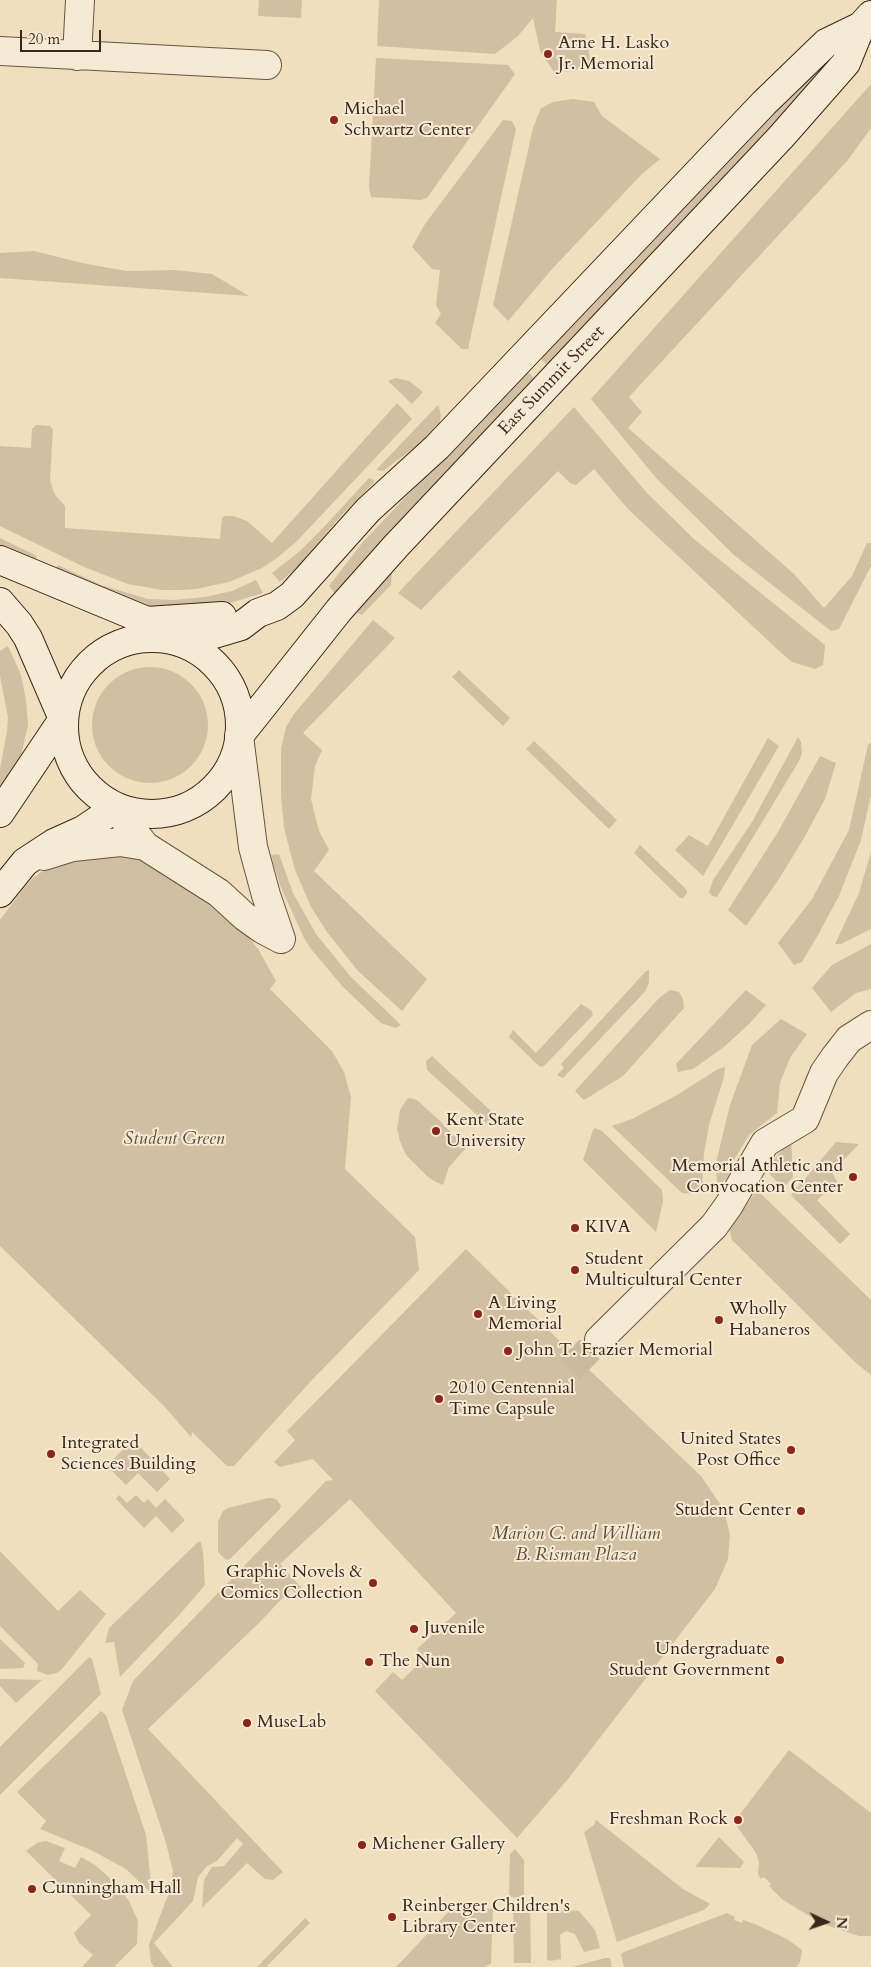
<!DOCTYPE html>
<style>
body{margin:0}
#map{position:relative;width:871px;height:1967px;overflow:hidden;background:#efdfbd;font-family:Cardo,serif}
canvas{display:block}
.north{position:absolute;left:801px;top:1897px;width:50px;height:50px;-webkit-text-stroke:4px #f5ead4;paint-order:stroke;rotate:93deg;font-size:14px;font-weight:700;line-height:20px;text-align:center;color:#3d251b}
.north::after{content:'';display:block;margin:auto;width:18px;height:22px;background:#3d251b;clip-path:polygon(50% 0,100% 100%,50% 72%,0 100%)}
.scale{position:absolute;left:20px;top:30px;width:81px;height:22px;box-sizing:border-box;border:2px solid #3d251b;border-top:0;padding-left:6px;font-size:15px;line-height:18px;white-space:nowrap;color:#3d251b;-webkit-text-stroke:4px #f5ead4;paint-order:stroke}
</style>
<div id="map">
<canvas width="871" height="1967"></canvas>
<div class="north">N</div>
<div class="scale">20 m</div>
</div>
<script>
const context = document.querySelector('canvas').getContext('2d');
context.lineJoin = 'round';
function fillPath(path, color) { context.fillStyle = color; context.fill(path, 'evenodd'); }
const toPath = rows => new Path2D(rows.map(r => 'M' + r).join(''));
function stroke(path, color, width, dash) { context.strokeStyle = color; context.lineWidth = width; context.lineCap = dash ? 'butt' : 'round'; context.setLineDash(dash || []); context.stroke(path); }
function write(font, color, halo, rows, align = 'center') {
  context.font = font + ' Cardo,serif'; context.lineWidth = 4; context.setLineDash([]); context.textBaseline = 'middle'; context.strokeStyle = halo; context.fillStyle = color; for (const [text, x, y, turn = 0] of rows) {
    context.save(); context.translate(x, y); context.rotate((+turn || 0) * Math.PI / 180); context.textAlign = isNaN(turn) ? turn : align; if (halo) context.strokeText(text, 0, 0); context.fillText(text, 0, 0); context.restore();
  }
}
fillPath(toPath([
 [259,0,302,0,301,18,258,16],
 [379,0,557,0,555,32,585,34,591,63,574,71,554,72,540,51,533,18,518,36,495,54,377,46],
 [836,49,840,49,794,104,549,367,539,357,737,146],
 [376,58,508,65,515,74,427,198,421,200,371,197,369,187],
 [871,84,871,128,848,160,629,397,642,412,628,428,794,574,824,608,852,576,867,543,871,543,871,566,839,629,831,631,734,555,657,479,591,399],
 [573,99,594,102,602,116,660,159,641,175,553,268,508,321,493,305,533,128,541,108,553,102],
 [503,120,512,121,516,129,468,349,462,349,435,323,441,314,436,305,440,270,432,269,412,247,425,224],
 [34,251,82,263,126,271,175,270,212,274,249,296,0,278,0,253],
 [526,370,536,380,336,595,329,586,362,543],
 [396,378,409,381,423,392,412,404,388,381],
 [397,403,412,419,297,541,277,558,262,568,229,582,196,589,182,590,162,590,128,584,84,567,0,526,0,446,31,448,32,429,36,425,50,426,53,430,50,480,55,495,65,506,65,528,220,539,222,518,225,516,233,516,247,521,272,543],
 [438,405,441,415,439,425,426,439,383,471,376,470],
 [574,407,647,493,694,539,825,645,823,665,815,669,792,662,778,650,628,509,594,469,576,485,570,483,558,471,421,610,398,593],
 [369,478,375,481,339,518,299,566,280,582,272,573,300,551,322,529],
 [0,538,37,556,33,567,0,551],
 [58,565,101,585,148,599,174,600,205,597,232,591,256,580,263,593,227,604,160,611,52,577],
 [392,571,391,585,362,615,352,610],
 [373,620,395,638,303,733,322,750,315,766,311,799,319,831,329,850,314,871,427,979,402,1011,358,971,327,932,311,907,295,870,284,828,281,796,281,748,286,727,294,714],
 [8,646,21,675,26,700,28,725,20,761,0,794,0,769,7,731,8,717,0,676,0,651],
 '92 725a58 58 0 1 1 116 0a58 58 0 1 1-116 0Z',
 [459,670,510,718,503,726,452,677],
 [798,737,801,742,802,753,799,761,717,897,712,896,709,892,713,880,752,822],
 [768,738,779,746,703,876,675,850,689,835,708,846],
 [534,741,617,820,609,829,526,749],
 [871,743,871,795,861,840,839,896,818,935,802,962,794,965,778,943,812,899,849,830,868,745],
 [820,756,836,763,825,799,804,838,779,879,746,926,728,910,778,832],
 [640,845,686,889,687,893,683,898,680,898,634,853],
 [126,851,186,880,244,932,258,949,276,981,270,989,332,1051,344,1072,351,1097,345,1169,415,1237,419,1270,312,1380,234,1466,227,1466,192,1432,191,1437,164,1406,0,1246,0,920,24,888,32,879,48,867,70,857],
 [871,852,871,929,841,944,835,944,859,893],
 [279,854,293,893,316,934,351,977,401,1025,396,1028,381,1023,343,987,311,949,304,938,280,885,271,855],
 [871,944,871,989,856,993,831,1012,812,988,832,965],
 [649,970,649,982,646,990,640,997,563,1078,557,1075,564,1068,561,1064,646,971],
 [670,990,679,992,683,999,684,1008,623,1076,584,1100,575,1091,659,998],
 [746,990,766,1005,750,1023,724,1047,693,1069,678,1072,676,1064],
 [581,1004,591,1010,593,1015,544,1066,540,1067,509,1037,513,1030,536,1053],
 [781,1019,807,1034,790,1058,780,1083,777,1113,749,1135,734,1160,727,1161,726,1168,732,1170,727,1178,718,1186,715,1167,730,1105,752,1045],
 [432,1056,492,1112,493,1119,488,1125,427,1070,426,1061],
 [725,1067,724,1077,709,1125,704,1153,702,1187,697,1194,682,1193,612,1126,632,1119,677,1095,718,1069],
 [410,1098,417,1100,439,1120,466,1148,449,1167,443,1185,434,1181,427,1176,406,1155,400,1141,397,1129,400,1110,407,1099],
 [595,1128,602,1131,662,1190,663,1201,656,1232,583,1160,593,1130],
 [791,1138,793,1177,783,1188,766,1170],
 [836,1142,859,1144,832,1172,837,1182,817,1200,850,1234,840,1244,791,1195],
 [757,1190,871,1300,871,1375,856,1363,732,1240,728,1224,745,1207],
 [466,1249,579,1360,701,1476,724,1510,730,1534,728,1559,715,1589,568,1779,517,1838,375,1691,393,1672,402,1680,425,1658,417,1649,456,1613,350,1499,280,1564,308,1595,302,1600,291,1589,260,1622,148,1729,283,1872,273,1880,265,1879,247,1863,202,1908,204,1880,212,1867,224,1866,243,1844,237,1838,217,1861,207,1866,198,1877,193,1901,154,1943,173,1967,154,1967,151,1962,149,1945,170,1890,173,1871,166,1843,122,1710,133,1681,326,1481,333,1480,313,1459,280,1467,274,1462,295,1440,287,1431],
 [133,1439,170,1479,157,1492,138,1473,126,1485,107,1466],
 [119,1495,127,1503,136,1495,144,1503,148,1499,156,1508,165,1499,185,1520,172,1533,156,1516,144,1528,116,1499],
 [268,1498,273,1498,277,1500,281,1506,280,1509,230,1559,226,1560,218,1552,218,1522,223,1511,228,1508],
 [198,1542,201,1542,203,1552,205,1585,180,1614,120,1677,114,1642,105,1643,109,1628],
 [0,1551,58,1611,80,1590,106,1614,62,1669,57,1673,48,1675,37,1671,38,1664,0,1626],
 [0,1639,25,1663,23,1668,0,1669],
 [89,1657,92,1659,101,1694,0,1795,0,1747],
 [0,1679,2,1679,42,1680,16,1703,0,1686],
 [101,1711,106,1715,146,1835,152,1894,126,1869,91,1850,40,1829,46,1821,17,1792],
 [789,1750,871,1813,871,1936,859,1936,823,1924,783,1900,769,1886,771,1884,764,1877,761,1879,758,1874,759,1862,756,1853,734,1822],
 [596,1820,683,1889,710,1904,704,1910,617,1942,584,1832,594,1825],
 [719,1837,744,1862,740,1868,695,1867],
 [46,1841,65,1848,59,1861,75,1868,81,1857,95,1865,112,1880,129,1901,138,1921,137,1944,114,1967,82,1967,93,1955,79,1943,74,1933,91,1915,26,1851,37,1843],
 [515,1849,524,1860,524,1898,509,1897,510,1854],
 [453,1907,493,1909,491,1964,483,1967,396,1967],
 [513,1907,530,1907,531,1963,514,1963],
 [552,1909,579,1911,595,1930,600,1948,584,1952,575,1934,566,1931,560,1935,561,1959,550,1961,547,1959,547,1913],
 [727,1913,735,1917,734,1920,742,1923,743,1920,757,1925,787,1939,802,1950,800,1962,796,1967,624,1967,621,1954,624,1952],
 [305,1918,310,1923,266,1967,257,1967],
 [605,1958,610,1958,612,1967,572,1967]
]), '#d1bfa1');
stroke(toPath([
 [570,1369,599,1340]
]), '#cbba9d', 28, [28, 14]);
const street = toPath([
 [0,51,267,65],
 [77,56,80,0],
 [239,736,253,847,266,895,281,939],
 [116,808,145,846,219,893,244,916,262,929,281,939],
 [44,856,73,847,120,842,145,846],
 [599,1340,714,1226,729,1205,765,1143,805,1119,824,1073,835,1057,849,1039,871,1025]
]);
const secondary = toPath([
 [0,560,147,621,172,640,214,634,241,626,258,613,277,606,292,595,368,510,437,447,764,103,826,43,861,26,871,15],
 [0,602,19,624,28,638,63,719,0,813],
 [147,621,222,616],
 '64 726a88 88 0 1 1 176 0a88 88 0 1 1-176 0Z',
 [239,736,339,610,396,546,781,137,846,63,861,26],
 [0,893,25,862,54,843,83,830,116,808]
]);
stroke(street, '#6a5444', 30);
stroke(secondary, '#3d251b', 30);
stroke(street, '#f5ead4', 28);
stroke(secondary, '#f5ead4', 28);
for (const [x, y, r, color] of [
 [548,54,5,"#8f2418"],
 [334,120,5,"#8f2418"],
 [436,1131,5,"#8f2418"],
 [853,1177,5,"#8f2418"],
 [575,1228,5,"#8f2418"],
 [575,1270,5,"#8f2418"],
 [478,1314,5,"#8f2418"],
 [719,1320,5,"#8f2418"],
 [508,1351,5,"#8f2418"],
 [439,1399,5,"#8f2418"],
 [791,1450,5,"#8f2418"],
 [51,1454,5,"#8f2418"],
 [801,1511,5,"#8f2418"],
 [373,1583,5,"#8f2418"],
 [414,1629,5,"#8f2418"],
 [780,1660,5,"#8f2418"],
 [369,1662,5,"#8f2418"],
 [247,1723,5,"#8f2418"],
 [738,1820,5,"#8f2418"],
 [362,1845,5,"#8f2418"],
 [32,1889,5,"#8f2418"],
 [392,1917,5,"#8f2418"]
]) { const dot = new Path2D(); dot.arc(x, y, r, 0, 2 * Math.PI); context.fillStyle = color; context.fill(dot); stroke(dot, '#f5ead4', 2); }
write('18px', '#3d251b', '#f5ead4', [
 ["Arne H. Lasko",558,44],
 ["Jr. Memorial",558,65],
 ["Michael",344,110],
 ["Schwartz Center",344,131],
 ["Kent State",446,1121],
 ["University",446,1142],
 ["Memorial Athletic and",843,1167,"right"],
 ["Convocation Center",843,1188,"right"],
 ["KIVA",585,1228],
 ["Student",585,1260],
 ["Multicultural Center",585,1281],
 ["A Living",488,1304],
 ["Memorial",488,1325],
 ["Wholly",729,1310],
 ["Habaneros",729,1331],
 ["John T. Frazier Memorial",518,1351],
 ["2010 Centennial",449,1389],
 ["Time Capsule",449,1410],
 ["United States",781,1440,"right"],
 ["Post Office",781,1461,"right"],
 ["Integrated",61,1444],
 ["Sciences Building",61,1465],
 ["Student Center",791,1511,"right"],
 ["Graphic Novels &",363,1573,"right"],
 ["Comics Collection",363,1594,"right"],
 ["Juvenile",424,1629],
 ["Undergraduate",770,1650,"right"],
 ["Student Government",770,1671,"right"],
 ["The Nun",379,1662],
 ["MuseLab",257,1723],
 ["Freshman Rock",728,1820,"right"],
 ["Michener Gallery",372,1845],
 ["Cunningham Hall",42,1889],
 ["Reinberger Children's",402,1907],
 ["Library Center",402,1928]
], 'left');
write('18px', '#3d251b', '#f5ead4', [
 ["East Summit Street",552,381,-46]
]);
write('italic 18px', '#624c3c', '#f5ead4', [
 ["Student Green",174,1140],
 ["Marion C. and William",576,1535],
 ["B. Risman Plaza",576,1556]
]);
</script>
